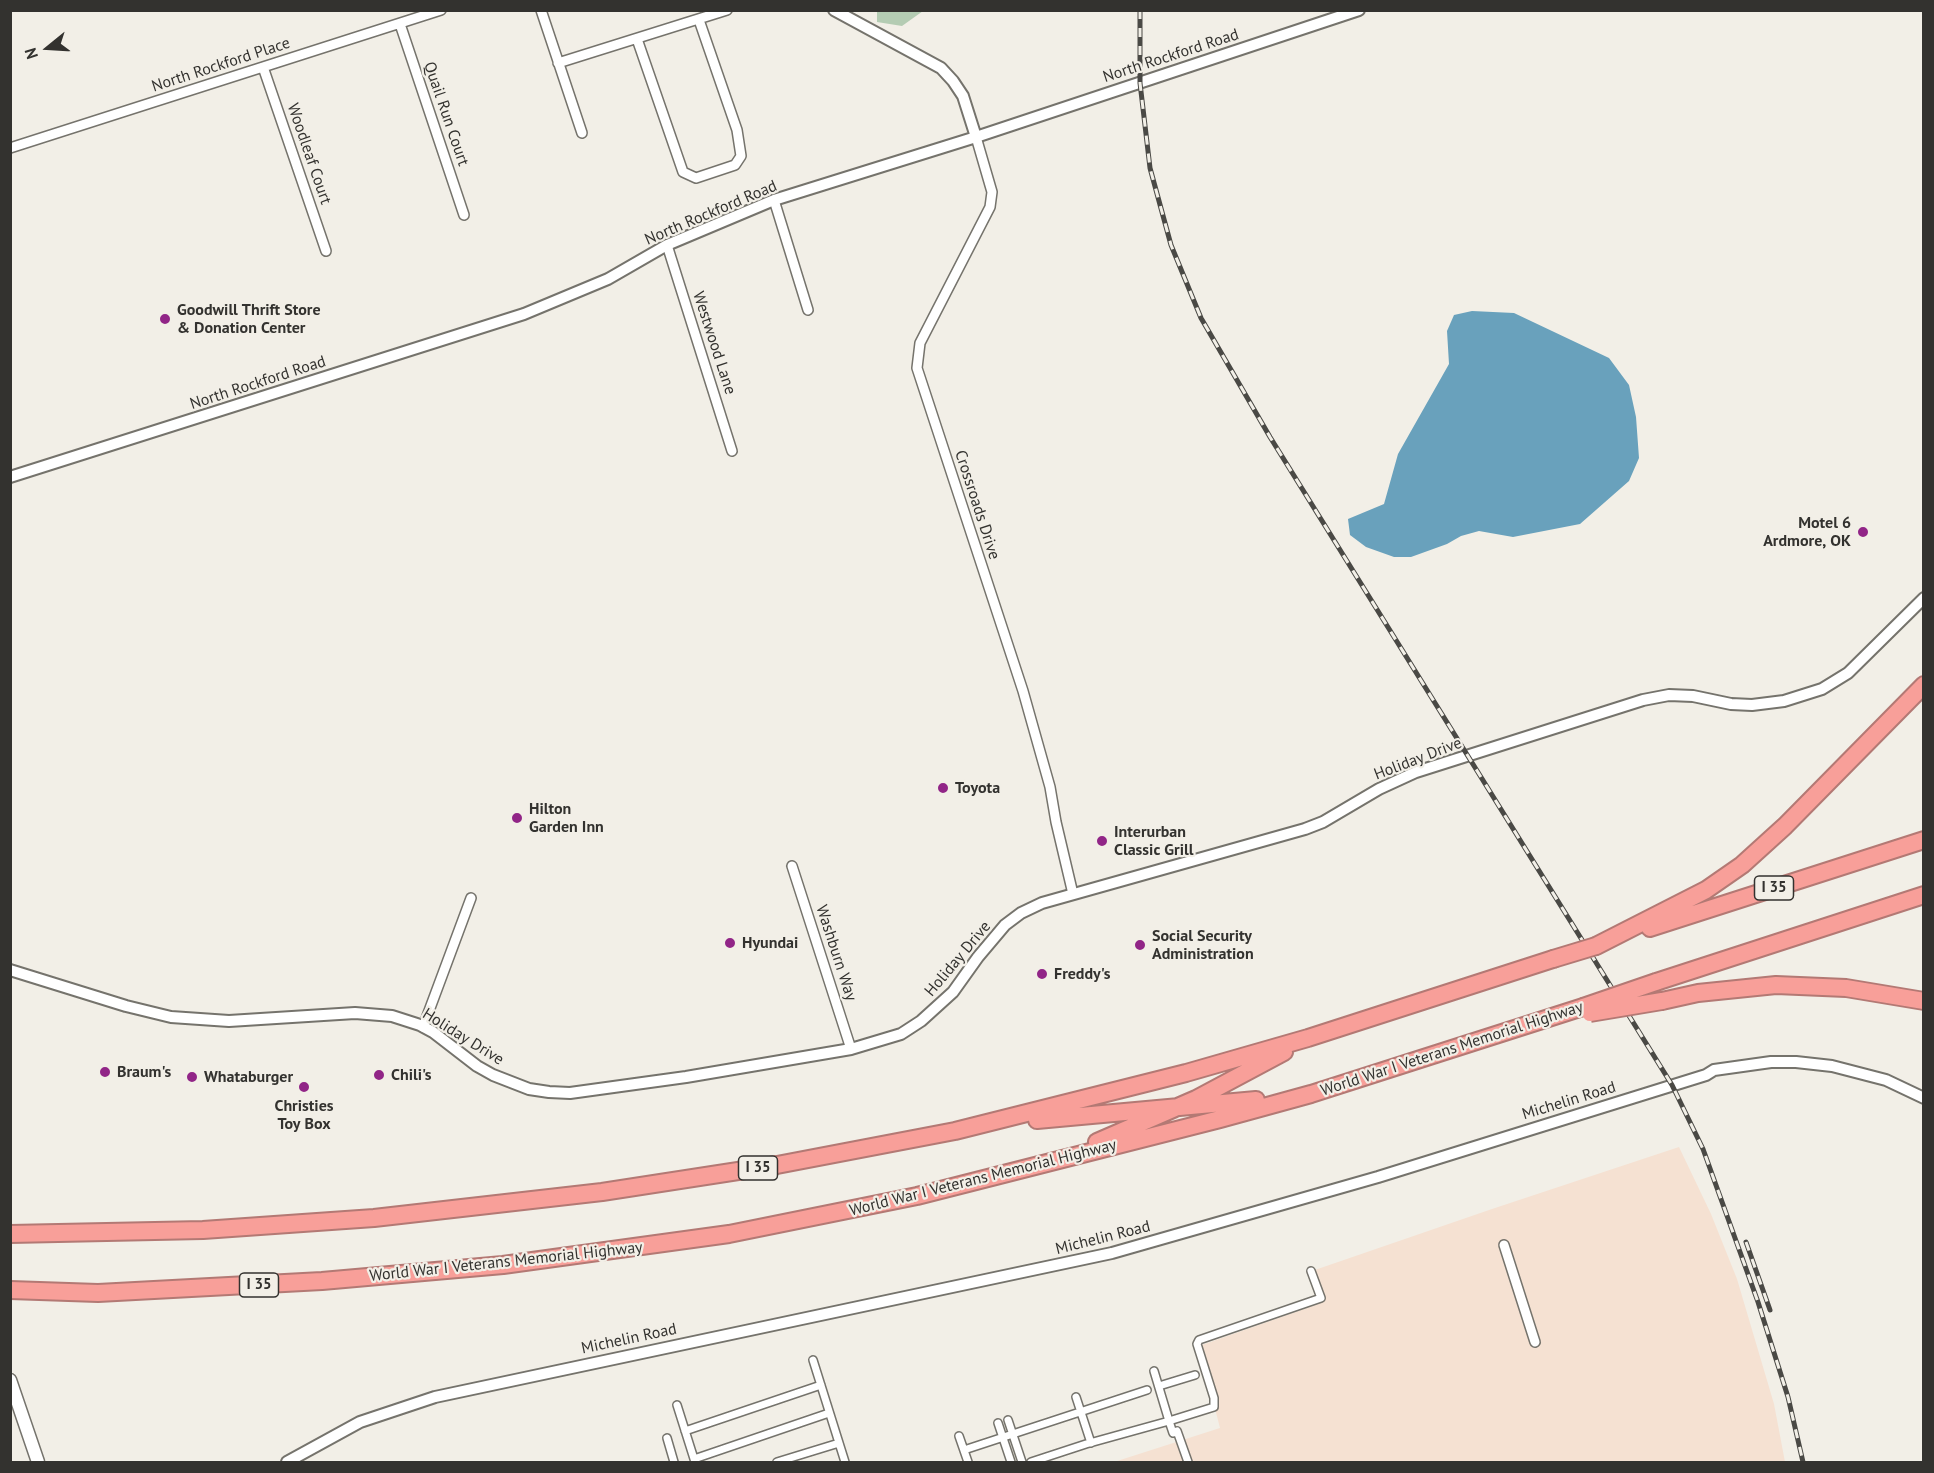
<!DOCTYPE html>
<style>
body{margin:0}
#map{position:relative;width:1934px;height:1473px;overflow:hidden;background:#f2efe7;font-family:"PT Sans",sans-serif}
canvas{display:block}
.frame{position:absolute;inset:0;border:12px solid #33322f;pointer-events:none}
.north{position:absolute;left:18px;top:18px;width:60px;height:60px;-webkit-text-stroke:4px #f2efe7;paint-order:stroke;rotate:252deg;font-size:16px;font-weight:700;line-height:24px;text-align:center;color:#33322f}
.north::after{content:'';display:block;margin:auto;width:21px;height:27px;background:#33322f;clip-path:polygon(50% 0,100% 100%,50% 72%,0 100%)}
</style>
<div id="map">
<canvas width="1934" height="1473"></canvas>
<div class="frame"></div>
<div class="north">N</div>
</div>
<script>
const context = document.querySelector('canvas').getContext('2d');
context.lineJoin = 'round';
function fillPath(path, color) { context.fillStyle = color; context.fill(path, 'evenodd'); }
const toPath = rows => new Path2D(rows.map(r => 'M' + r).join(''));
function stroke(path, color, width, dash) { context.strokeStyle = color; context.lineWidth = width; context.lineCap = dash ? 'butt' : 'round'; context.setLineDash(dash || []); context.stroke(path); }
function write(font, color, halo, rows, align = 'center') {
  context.font = font + ' "PT Sans",sans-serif'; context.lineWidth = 4.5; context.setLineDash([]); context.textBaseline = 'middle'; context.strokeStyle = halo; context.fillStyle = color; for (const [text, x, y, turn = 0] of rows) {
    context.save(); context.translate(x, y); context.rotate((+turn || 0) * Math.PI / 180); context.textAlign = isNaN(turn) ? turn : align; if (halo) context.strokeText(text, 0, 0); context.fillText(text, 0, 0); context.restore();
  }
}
fillPath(toPath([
 [1679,1147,1711,1214,1737,1279,1774,1404,1785,1462,1114,1462,1220,1428,1199,1346,1321,1303,1309,1272,1492,1209]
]), '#f5e1d2');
fillPath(toPath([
 [877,11,877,10,923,11,902,26,877,22]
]), '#b4ccb3');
fillPath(toPath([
 [1472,311,1514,313,1609,358,1629,385,1636,417,1639,458,1629,481,1580,524,1513,537,1479,531,1461,536,1447,544,1411,557,1394,557,1366,547,1350,535,1348,519,1384,504,1398,454,1449,364,1447,331,1454,315]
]), '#69a1bc');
const pedestrian = toPath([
 [813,1360,845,1462],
 [1154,1371,1169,1421,1214,1407,1214,1398,1197,1344,1199,1340,1321,1298,1311,1271],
 [1159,1386,1195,1375],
 [1076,1397,1091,1443],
 [677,1405,695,1462],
 [1008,1420,1022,1462],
 [998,1423,1011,1462],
 [685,1431,821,1385],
 [959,1436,968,1462],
 [667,1438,674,1462],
 [964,1450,1147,1390],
 [694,1459,829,1413],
 [777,1462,839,1443],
 [1031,1462,1086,1444,1169,1421,1173,1433,1177,1431,1188,1462]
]);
const minor = toPath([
 [541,10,582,133],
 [400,24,464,215],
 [637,39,683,172,696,178,735,165,741,156,737,130,699,20],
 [558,63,727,10],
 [263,67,326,251],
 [976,137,992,192,990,207,920,343,917,368,1023,691,1050,787,1056,822,1073,894],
 [10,148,441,10],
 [774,200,808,310],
 [667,245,732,451],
 [792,866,851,1049],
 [423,1027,471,898],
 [1504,1245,1535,1342]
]);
const tertiary = toPath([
 [834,10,941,68,953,81,963,96,976,137],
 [10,477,524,314,608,279,667,245,774,200,976,137,1359,10],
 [10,970,126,1006,171,1017,229,1021,355,1013,392,1016,420,1025,433,1032,477,1066,493,1075,529,1089,549,1092,570,1093,686,1077,851,1049,901,1034,921,1021,953,992,978,957,1005,925,1021,913,1042,903,1305,829,1323,822,1379,789,1416,772,1643,700,1669,695,1693,696,1731,704,1752,705,1784,701,1822,689,1848,673,1924,598],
 [287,1462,360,1422,435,1397,1112,1253,1378,1177,1706,1075,1714,1070,1771,1062,1796,1062,1832,1066,1886,1080,1924,1098]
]);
const secondary = toPath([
 [10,1380,38,1462]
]);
const motorway = toPath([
 [1650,928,1924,840],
 [1596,946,1706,890,1742,865,1785,826,1924,685],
 [1656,982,1924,895],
 [1662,1001,1698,993,1776,985,1846,988,1924,1001],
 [1037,1120,1256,1100],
 [1097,1142,1196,1099,1284,1052],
 [10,1234,203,1230,374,1218,602,1192,777,1165,955,1131,1186,1073,1308,1038,1553,959],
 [10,1290,98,1293,322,1281,503,1265,729,1234,917,1196,1220,1119,1311,1094,1583,1007]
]);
stroke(pedestrian, '#75736c', 10);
stroke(minor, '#75736c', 12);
stroke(tertiary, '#75736c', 14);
stroke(secondary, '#75736c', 15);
stroke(motorway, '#b37974', 20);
stroke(pedestrian, '#fff', 7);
stroke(minor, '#fff', 9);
stroke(tertiary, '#fff', 10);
stroke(secondary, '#fff', 12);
stroke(motorway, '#f89f99', 16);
const rail = toPath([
 [1140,10,1140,83,1150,168,1171,245,1201,318,1270,437,1672,1085,1703,1149,1758,1302,1788,1397,1803,1462],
 [1746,1242,1770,1310]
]);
stroke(rail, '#4a4945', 5);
stroke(rail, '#f2efe7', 3, [9]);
const motorwayBridge = toPath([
 [1553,959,1596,946],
 [1583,1007,1656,982],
 [1590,1013,1662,1001]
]);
stroke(motorwayBridge, '#b37974', 20, []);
stroke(motorwayBridge, '#f89f99', 16);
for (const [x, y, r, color] of [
 [165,319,6,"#912587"],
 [1863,532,6,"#912587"],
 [943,788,6,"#912587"],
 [517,818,6,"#912587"],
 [1102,841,6,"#912587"],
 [730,943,6,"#912587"],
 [1140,945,6,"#912587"],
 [1042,974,6,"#912587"],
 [105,1072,6,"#912587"],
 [379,1075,6,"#912587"],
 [192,1077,6,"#912587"],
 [304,1087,6,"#912587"]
]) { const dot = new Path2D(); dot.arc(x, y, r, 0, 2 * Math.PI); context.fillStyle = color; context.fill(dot); stroke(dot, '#f2efe7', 2); }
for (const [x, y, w] of [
 [1774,888,39],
 [758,1168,39],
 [259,1285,39]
]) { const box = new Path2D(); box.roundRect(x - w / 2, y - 12, w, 24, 4.5); context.fillStyle = '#f2efe7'; context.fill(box); stroke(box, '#33322f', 1.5); }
write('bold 15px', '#33322f', null, [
 ["I 35",1774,888],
 ["I 35",758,1168],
 ["I 35",259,1285]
]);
write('16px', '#33322f', '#f2efe7', [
 ["North Rockford Road",1171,56,-18],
 ["North Rockford Place",221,65,-18],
 ["Quail Run Court",446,114,71],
 ["Woodleaf Court",309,154,71],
 ["North Rockford Road",711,213,-23],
 ["Westwood Lane",714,343,72],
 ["North Rockford Road",258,383,-18],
 ["Crossroads Drive",977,505,72],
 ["Holiday Drive",1418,759,-21],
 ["Washburn Way",836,953,72],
 ["Holiday Drive",958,959,-50],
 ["Holiday Drive",463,1037,32],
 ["World War I Veterans Memorial Highway",1452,1049,-18],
 ["Michelin Road",1569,1101,-17],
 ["World War I Veterans Memorial Highway",983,1178,-14],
 ["Michelin Road",1103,1238,-14],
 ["World War I Veterans Memorial Highway",506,1262,-6],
 ["Michelin Road",629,1339,-12]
]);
write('bold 16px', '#33322f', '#f2efe7', [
 ["Goodwill Thrift Store",177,310],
 ["& Donation Center",177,328],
 ["Motel 6",1851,523,"right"],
 ["Ardmore, OK",1851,541,"right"],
 ["Toyota",955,788],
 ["Hilton",529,809],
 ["Garden Inn",529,827],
 ["Interurban",1114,832],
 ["Classic Grill",1114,850],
 ["Social Security",1152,936],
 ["Administration",1152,954],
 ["Hyundai",742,943],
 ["Freddy's",1054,974],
 ["Braum's",117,1072],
 ["Chili's",391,1075],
 ["Whataburger",204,1077],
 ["Christies",304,1106,"center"],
 ["Toy Box",304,1124,"center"]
], 'left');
</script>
